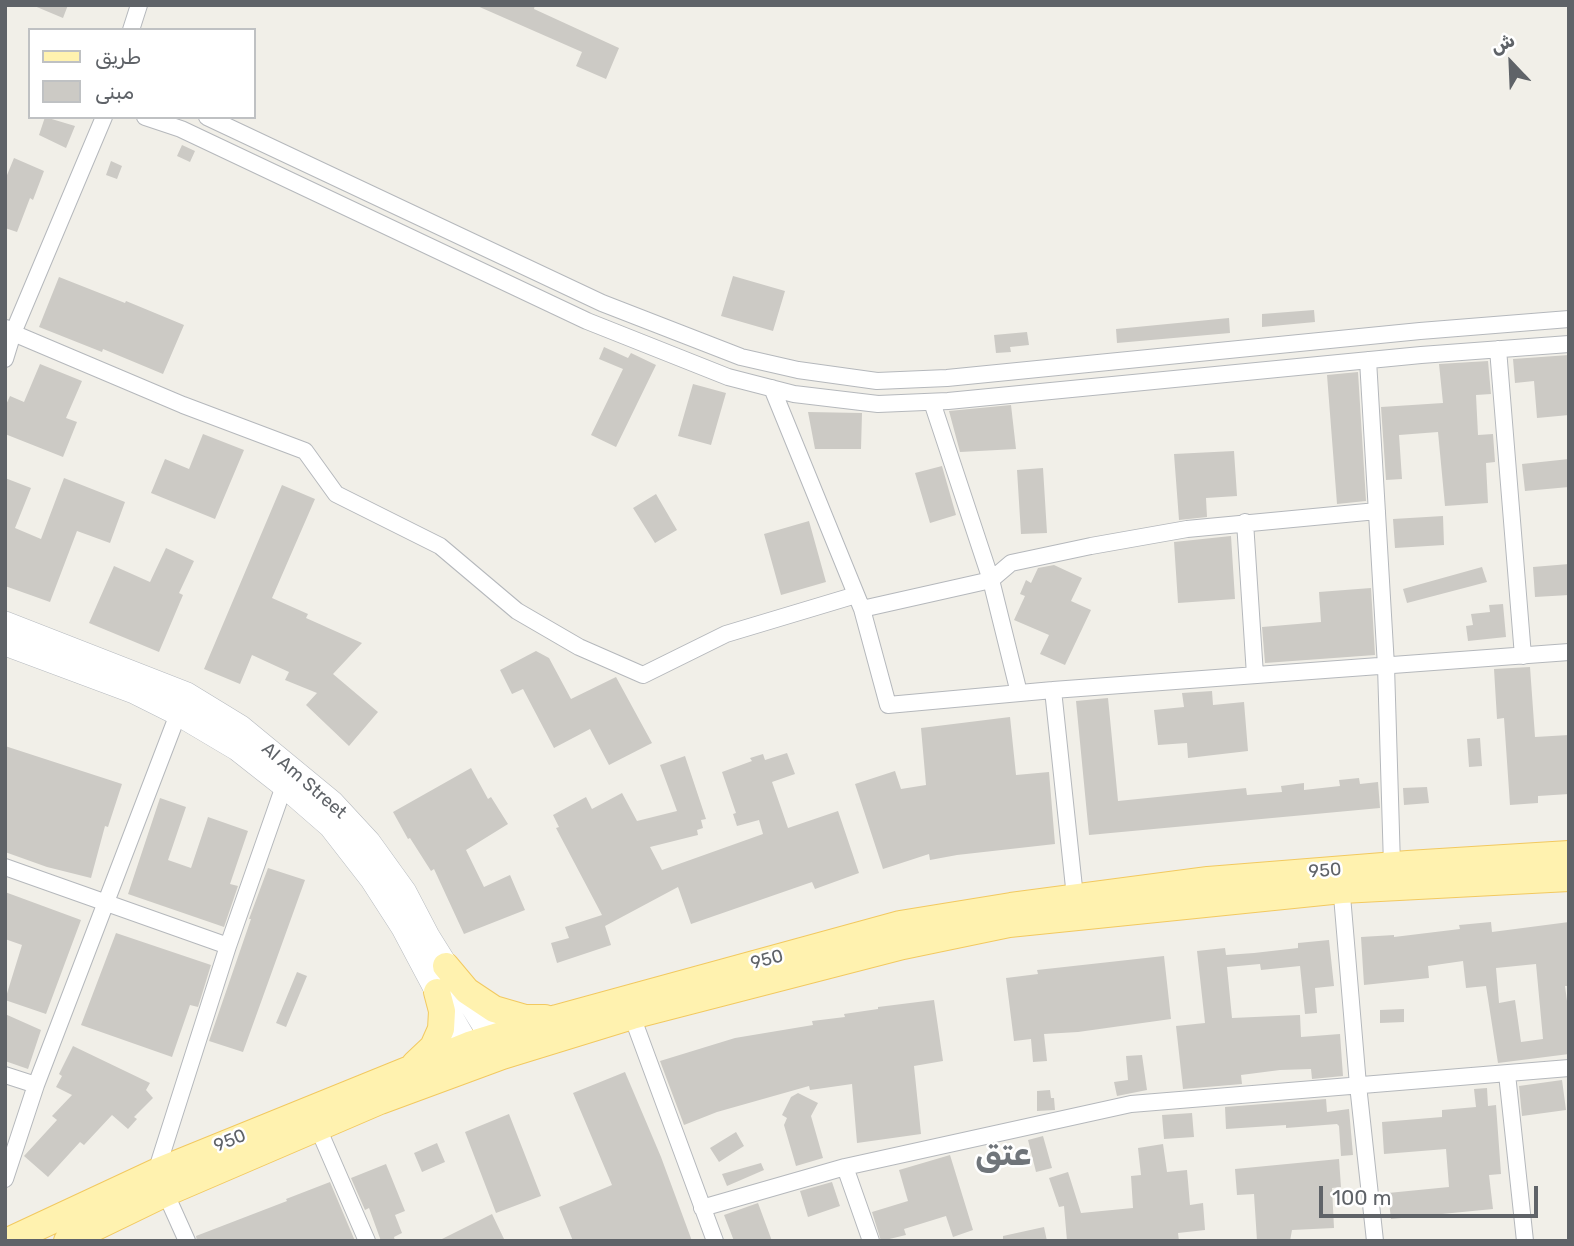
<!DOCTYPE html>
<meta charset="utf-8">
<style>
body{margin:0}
#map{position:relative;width:1574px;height:1246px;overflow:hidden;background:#f1efe8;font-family:Rubik,"Noto Sans Arabic",sans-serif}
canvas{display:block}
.frame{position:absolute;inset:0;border:7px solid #5f6368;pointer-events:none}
.legend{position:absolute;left:28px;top:28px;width:228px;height:91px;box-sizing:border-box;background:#fff;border:2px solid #bfc1c3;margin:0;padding:9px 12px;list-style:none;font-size:21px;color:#5f6368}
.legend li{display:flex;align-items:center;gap:14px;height:35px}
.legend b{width:35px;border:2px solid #bfc1c3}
.north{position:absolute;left:1476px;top:28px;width:70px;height:70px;-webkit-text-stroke:5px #fff;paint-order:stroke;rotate:337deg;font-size:19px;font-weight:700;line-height:28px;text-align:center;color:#5f6368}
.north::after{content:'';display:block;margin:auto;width:24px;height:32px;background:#5f6368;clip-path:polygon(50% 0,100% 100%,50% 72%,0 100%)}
.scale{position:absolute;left:1319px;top:1186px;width:219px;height:32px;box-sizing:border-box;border:4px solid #5f6368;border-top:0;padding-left:9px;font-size:21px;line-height:24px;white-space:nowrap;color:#5f6368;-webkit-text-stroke:5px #fff;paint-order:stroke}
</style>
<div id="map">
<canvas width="1574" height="1246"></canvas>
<div class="frame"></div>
<ul class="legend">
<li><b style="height:9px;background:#fff2af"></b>طريق</li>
<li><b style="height:19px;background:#cccac5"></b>مبنى</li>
</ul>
<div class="north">ش</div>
<div class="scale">100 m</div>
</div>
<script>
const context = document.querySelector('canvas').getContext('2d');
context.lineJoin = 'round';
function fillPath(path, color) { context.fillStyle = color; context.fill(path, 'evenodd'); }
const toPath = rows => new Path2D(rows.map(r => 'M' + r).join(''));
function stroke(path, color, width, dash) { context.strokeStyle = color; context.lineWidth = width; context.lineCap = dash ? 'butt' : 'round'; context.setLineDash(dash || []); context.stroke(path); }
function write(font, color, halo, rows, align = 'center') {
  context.font = font + ' Rubik,"Noto Sans Arabic",sans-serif'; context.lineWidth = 5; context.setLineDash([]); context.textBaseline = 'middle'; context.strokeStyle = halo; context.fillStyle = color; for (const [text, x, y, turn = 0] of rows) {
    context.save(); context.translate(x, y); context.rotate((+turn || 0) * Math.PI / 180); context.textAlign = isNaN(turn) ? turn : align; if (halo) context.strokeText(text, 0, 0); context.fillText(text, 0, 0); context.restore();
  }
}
fillPath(toPath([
 [32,5,68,5,63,18],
 [475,5,535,5,534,9,619,48,606,79,576,66,582,52],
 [45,117,75,126,66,148,39,135],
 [182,145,195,151,190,162,177,156],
 [14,158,44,171,33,200,30,198,17,232,5,228,5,180],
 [111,161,122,166,117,179,106,175],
 [733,276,785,291,773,331,721,316],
 [59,277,125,303,126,301,184,325,163,374,103,349,102,352,39,327],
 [1314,310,1315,322,1262,327,1262,314],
 [1229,318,1230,333,1117,343,1116,329],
 [1027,332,1029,345,1010,347,1011,352,996,353,994,335],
 [604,347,628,358,631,353,656,365,616,447,591,435,623,369,599,359],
 [1569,355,1569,415,1537,418,1534,381,1515,383,1513,359],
 [1488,361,1491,394,1476,395,1478,435,1493,434,1495,462,1486,463,1488,503,1445,506,1438,432,1399,435,1402,479,1386,480,1381,407,1443,403,1439,364],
 [40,364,82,381,66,418,77,422,63,457,5,434,5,407,10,396,24,402],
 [1358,372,1366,501,1337,504,1327,375],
 [693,384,726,393,711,445,678,436],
 [1011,405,1016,449,960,452,949,411],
 [808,412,862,413,861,449,815,449],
 [203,434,244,450,215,519,151,493,165,459,189,469],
 [1234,451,1237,496,1206,498,1207,517,1179,520,1174,454],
 [1569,459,1569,487,1525,491,1522,464],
 [942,466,956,515,930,523,915,473],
 [1043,468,1047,533,1021,534,1017,470],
 [5,478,31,488,15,528,41,539,64,478,125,502,110,543,77,531,50,602,5,586],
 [282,485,315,499,272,598,308,614,306,618,362,643,333,674,378,712,349,746,306,705,317,693,285,680,289,672,252,655,240,684,204,669],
 [656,494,677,530,655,543,633,508],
 [1443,516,1444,545,1395,548,1393,519],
 [809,521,826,582,781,595,764,534],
 [1231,536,1235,599,1178,603,1174,542],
 [166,548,194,561,179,593,183,595,159,652,89,623,114,566,150,582],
 [1569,564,1569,595,1535,597,1533,567],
 [1054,565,1082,578,1071,601,1091,610,1065,665,1040,654,1049,635,1014,620,1025,596,1020,594,1026,580,1031,583,1038,568],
 [1482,567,1487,582,1407,603,1403,589],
 [1371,588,1375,655,1265,663,1262,627,1321,622,1319,592],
 [1503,604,1506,637,1468,641,1466,626,1473,625,1471,614,1490,612,1489,605],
 [536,651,549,658,571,699,616,677,652,743,609,765,590,729,554,748,523,689,512,694,500,670],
 [1530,667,1535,737,1569,735,1569,794,1538,796,1538,803,1510,805,1504,718,1497,719,1494,669],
 [1212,691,1213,705,1244,702,1248,751,1188,758,1187,743,1158,745,1154,710,1184,707,1182,693],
 [1108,698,1118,801,1246,788,1247,795,1282,792,1281,786,1304,783,1304,790,1340,786,1339,780,1359,778,1360,784,1378,782,1380,808,1089,835,1076,701],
 [1010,717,1016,775,1049,772,1055,844,957,855,930,860,929,854,883,869,855,784,895,771,901,789,926,785,921,728],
 [1480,738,1482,766,1469,767,1467,739],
 [5,746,122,784,108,827,105,826,91,878,47,867,5,852],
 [787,753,795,774,772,782,788,828,838,811,859,873,815,889,812,882,691,924,678,887,605,926,611,945,557,963,551,943,569,938,565,927,602,915,556,828,559,827,553,815,586,797,592,809,622,793,637,821,677,811,660,765,685,756,706,819,701,820,703,828,697,830,698,835,650,847,662,870,763,834,759,820,737,826,733,814,736,813,722,772,752,761,750,758,763,754,765,760],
 [471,768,488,799,491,797,508,824,466,850,484,887,510,875,525,910,464,934,434,869,431,871,410,838,408,839,393,812],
 [1427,787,1429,803,1404,805,1403,788],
 [160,798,186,807,168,860,191,868,208,817,248,831,230,884,238,886,224,927,128,894],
 [268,868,305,880,243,1052,209,1041,251,919,249,919],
 [5,892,81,920,46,1014,5,1000,22,945,5,939],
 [1491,922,1492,932,1569,922,1569,986,1565,986,1569,1016,1569,1054,1498,1063,1486,986,1466,988,1463,961,1428,966,1429,978,1364,985,1361,937,1394,935,1394,937,1460,929,1459,925],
 [1536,964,1543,1039,1521,1042,1515,1000,1499,1003,1496,968],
 [116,933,211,965,198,1007,190,1005,172,1057,81,1025],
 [1329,940,1334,986,1315,988,1317,1013,1305,1014,1300,966,1261,970,1260,964,1227,967,1232,1018,1300,1015,1301,1037,1340,1034,1343,1076,1312,1079,1311,1069,1280,1070,1241,1075,1242,1084,1183,1089,1176,1026,1205,1023,1197,951,1225,948,1226,955,1254,953,1298,948,1298,943],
 [1164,956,1171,1019,1078,1032,1044,1034,1047,1061,1033,1062,1031,1039,1014,1041,1006,978,1038,974,1037,970],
 [297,972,307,976,286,1027,276,1023],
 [934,1000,943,1061,914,1066,921,1134,857,1143,852,1084,810,1090,809,1086,717,1112,684,1125,660,1061,735,1038,813,1025,812,1021,845,1017,844,1014,878,1009,878,1007],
 [1404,1009,1404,1022,1380,1023,1380,1010],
 [5,1014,41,1030,28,1069,5,1061],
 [73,1046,150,1083,146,1090,153,1098,134,1117,137,1119,128,1129,112,1115,84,1145,80,1142,48,1177,24,1156,57,1120,52,1116,72,1095,56,1087,62,1076,59,1074],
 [1142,1055,1147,1090,1117,1096,1114,1082,1128,1080,1126,1056],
 [625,1072,661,1157,692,1241,573,1241,559,1207,612,1185,573,1093],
 [1562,1080,1566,1110,1522,1116,1519,1086],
 [1487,1088,1488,1106,1496,1105,1501,1174,1489,1175,1493,1209,1391,1219,1388,1193,1449,1187,1446,1149,1384,1154,1382,1122,1442,1117,1442,1110,1476,1107,1474,1089],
 [1050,1090,1051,1098,1054,1098,1055,1110,1037,1111,1037,1091],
 [798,1093,818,1103,811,1116,823,1158,796,1166,784,1125,787,1118,782,1115,791,1097],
 [1326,1099,1327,1112,1349,1109,1353,1155,1341,1156,1339,1126,1337,1124,1286,1128,1286,1125,1226,1129,1225,1107],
 [1192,1113,1194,1137,1164,1139,1162,1115],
 [509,1114,541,1196,496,1213,465,1132],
 [736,1132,744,1146,719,1162,710,1148],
 [1043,1136,1052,1168,1036,1172,1028,1140],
 [437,1143,445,1162,422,1172,414,1153],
 [1163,1144,1167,1172,1187,1170,1190,1205,1203,1203,1205,1230,1178,1233,1179,1241,1067,1241,1064,1206,1059,1207,1049,1178,1068,1172,1081,1213,1133,1208,1131,1176,1141,1175,1138,1148],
 [950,1155,973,1230,953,1237,946,1216,904,1229,906,1235,881,1241,872,1212,908,1201,899,1170],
 [1339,1159,1341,1187,1332,1188,1334,1228,1292,1230,1290,1241,1257,1241,1254,1194,1237,1195,1235,1169],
 [761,1163,764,1170,727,1186,722,1174],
 [386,1164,405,1211,395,1215,402,1233,394,1237,395,1241,381,1241,369,1208,365,1210,351,1178],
 [330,1182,355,1241,197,1241,196,1236,287,1201,286,1199],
 [832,1182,840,1206,808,1217,800,1191],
 [758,1203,772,1241,734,1241,724,1215],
 [492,1214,505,1241,438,1241],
 [1044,1227,1047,1241,1003,1241,1003,1236]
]), '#cccac5');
const street = toPath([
 [131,30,139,5],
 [104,117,13,333,183,405,305,451,336,494,440,546,517,611,579,647,643,675,726,634,856,595],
 [145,117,181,129,587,321,728,377,794,394,878,404,948,401,1421,355,1569,344],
 [207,117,602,303,741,357,798,370,877,381,947,378,1420,331,1569,319],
 [1498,349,1523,656],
 [5,359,13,333,6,328],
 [1368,360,1386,666,1392,865],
 [772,388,862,609,888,705,1053,690,1569,652],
 [932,402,991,580,1019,693],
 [1245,522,1255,675],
 [862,609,991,580,1011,563,1091,546,1187,529,1377,511],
 [1053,690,1075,897],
 [5,867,228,946],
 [1341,884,1358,1085,1375,1241],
 [632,1016,715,1241],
 [1507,1074,1525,1241],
 [5,1075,36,1085],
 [318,1128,367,1241],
 [845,1167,871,1241],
 [5,1179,36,1085,178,714],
 [702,1208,845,1167,1131,1104,1569,1068],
 [187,1241,156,1172,228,946,284,786]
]);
const secondary = toPath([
 [5,623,187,694,241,727,332,802,369,842,405,892,428,936,501,1053],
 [5,644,134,692,178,714,237,749,284,786,330,826,372,880,403,928,437,992,476,1059]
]);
const primary = toPath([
 [446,966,467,991,494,1009,525,1018,545,1018],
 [415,1064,433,1047,441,1029,442,1011,437,992],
 [8,1241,156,1172,469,1045,557,1018,900,924,1011,906,1208,880,1408,864,1569,854],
 [67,1241,166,1193,380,1101,502,1056,632,1016,903,946,1009,924,1342,890,1569,878]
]);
stroke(street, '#b5b8bc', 18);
stroke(secondary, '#b6babf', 24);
stroke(primary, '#f2c960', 28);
stroke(street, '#fff', 16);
stroke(secondary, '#fff', 23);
stroke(primary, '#fff2af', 26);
write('18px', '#5f6368', '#fff', [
 ["Al Am Street",304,781,41],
 ["950",1325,871,-5],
 ["950",767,960,-15],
 ["950",230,1141,-22]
]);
write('bold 32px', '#70757a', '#fff', [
 ["عتق",1003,1156]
]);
</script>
